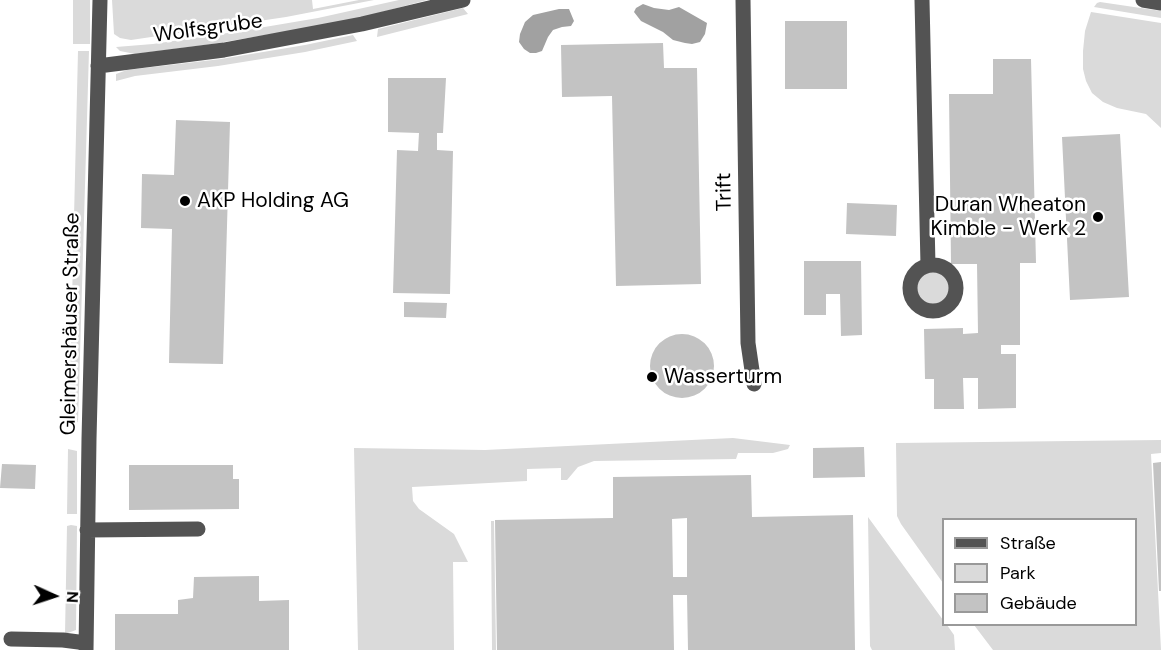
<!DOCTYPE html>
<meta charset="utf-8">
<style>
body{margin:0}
#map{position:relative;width:1161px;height:650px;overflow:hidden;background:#fff;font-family:"DM Sans",sans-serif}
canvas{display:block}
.legend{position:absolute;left:942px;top:518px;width:195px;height:108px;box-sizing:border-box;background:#fff;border:2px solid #999;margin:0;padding:8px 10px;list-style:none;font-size:18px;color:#000}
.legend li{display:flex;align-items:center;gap:12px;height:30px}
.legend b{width:30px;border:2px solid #999}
.north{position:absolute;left:24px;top:566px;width:60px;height:60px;-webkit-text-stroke:4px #fff;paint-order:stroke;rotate:93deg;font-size:16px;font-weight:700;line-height:24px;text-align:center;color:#000}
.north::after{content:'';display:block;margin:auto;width:21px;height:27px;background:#000;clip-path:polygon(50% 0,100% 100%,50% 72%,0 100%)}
</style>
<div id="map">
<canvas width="1161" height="650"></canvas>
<ul class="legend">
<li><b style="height:8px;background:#535353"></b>Straße</li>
<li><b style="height:16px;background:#dadada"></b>Park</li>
<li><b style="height:16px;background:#c3c3c3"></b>Gebäude</li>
</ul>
<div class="north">N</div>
</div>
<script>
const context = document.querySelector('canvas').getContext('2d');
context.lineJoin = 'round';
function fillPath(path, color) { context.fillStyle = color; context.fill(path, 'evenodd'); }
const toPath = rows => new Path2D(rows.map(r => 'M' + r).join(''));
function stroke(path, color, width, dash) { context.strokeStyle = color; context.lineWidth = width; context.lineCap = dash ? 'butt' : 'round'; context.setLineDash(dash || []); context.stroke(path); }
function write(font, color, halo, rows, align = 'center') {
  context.font = font + ' "DM Sans",sans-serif'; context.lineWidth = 5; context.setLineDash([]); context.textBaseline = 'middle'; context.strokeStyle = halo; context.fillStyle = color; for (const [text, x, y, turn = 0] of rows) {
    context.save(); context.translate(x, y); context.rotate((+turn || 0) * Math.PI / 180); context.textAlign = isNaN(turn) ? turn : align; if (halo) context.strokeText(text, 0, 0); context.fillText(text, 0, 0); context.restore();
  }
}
fillPath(toPath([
 [73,0,90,0,90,44,73,44],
 [112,0,312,0,313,9,359,0,374,0,286,17,131,40,120,38,114,34],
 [399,0,427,0,367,16,319,26,212,44,135,54,120,51,116,47,153,44,241,31,318,18],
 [1100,2,1161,11,1161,18,1094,7,1097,3],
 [463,8,468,14,377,37,378,29],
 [1091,12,1161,23,1161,128,1146,114,1117,108,1103,102,1092,93,1086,81,1083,69,1083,51,1085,31],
 [353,35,357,41,305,52,218,66,135,76,116,81,116,74,127,70,221,59,305,45],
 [78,51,89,51,78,422,69,425],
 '916 288a17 17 0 1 1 34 0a17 17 0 1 1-34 0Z',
 [733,438,790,445,788,449,773,453,738,453,736,459,594,461,578,467,567,480,561,480,561,468,527,469,527,481,412,487,413,501,419,509,454,534,468,562,453,562,454,650,358,650,354,448,485,450],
 [1161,440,1161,453,1151,454,1161,650,993,650,974,625,1136,624,1136,520,944,520,943,583,901,524,897,516,896,443],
 [68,449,77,451,77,514,67,514],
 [868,517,943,620,944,624,947,625,954,635,955,650,872,650,870,646],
 [491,521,494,521,496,650,492,650],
 [71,525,77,526,76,630,65,634,67,526]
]), '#dadada');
fillPath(toPath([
 [643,4,654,8,669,10,679,7,707,23,705,34,700,42,692,44,685,43,673,40,663,32,641,21,634,12,636,8],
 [559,9,569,9,574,21,571,26,562,27,553,30,548,37,542,51,536,53,530,53,524,49,519,42,520,34,525,22,533,15]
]), '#a1a1a1');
fillPath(toPath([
 [785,21,847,21,847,89,785,89],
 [663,43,664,68,697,68,701,284,616,286,612,96,562,97,561,45],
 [993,59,1031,59,1036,263,1020,263,1020,345,1001,345,1001,354,1016,354,1016,408,978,409,978,378,963,378,964,409,934,409,934,379,925,379,924,329,963,328,963,334,978,333,977,264,951,264,949,94,993,94],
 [388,78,446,78,443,133,437,133,437,150,453,151,450,294,393,293,397,150,418,151,419,133,388,132],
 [176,120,230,122,223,364,169,363,172,229,141,228,142,174,174,175],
 [1120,134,1129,297,1070,300,1062,137],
 [847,203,897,205,896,236,846,234],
 [804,261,861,261,862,335,841,336,840,294,826,294,826,315,804,315],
 [404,302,447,303,446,318,404,317],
 '650 366a32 32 0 1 1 64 0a32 32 0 1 1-64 0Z',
 [864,447,865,477,813,478,813,448],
 [1161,462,1161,591,1159,591,1153,463],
 [2,464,36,465,35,489,0,488],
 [129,465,233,465,233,479,239,479,239,509,129,510],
 [751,475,752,517,853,515,855,650,688,650,687,595,673,595,674,650,497,650,495,520,613,518,613,477],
 [687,518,687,577,673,577,672,519],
 [259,576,259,601,289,600,289,650,115,650,115,614,178,614,178,600,193,598,194,577]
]), '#c3c3c3');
stroke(toPath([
 [743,0,748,343,754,384],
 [922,0,928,265],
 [1143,0,1161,3],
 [98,66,224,50,362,24,463,0],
 '910 288a23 23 0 1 1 46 0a23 23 0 1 1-46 0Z',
 [87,530,198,529],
 [11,639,63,640,86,643],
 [86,650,89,439,100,0]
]), '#535353', 15);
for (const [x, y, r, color] of [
 [185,201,6,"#000"],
 [1098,217,6,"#000"],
 [652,377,6,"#000"]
]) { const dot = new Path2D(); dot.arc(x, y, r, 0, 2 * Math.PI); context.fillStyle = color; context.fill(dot); stroke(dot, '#fff', 2); }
write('21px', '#000', '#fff', [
 ["Wolfsgrube",208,29,-8],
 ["Trift",725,192,-91],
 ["Gleimershäuser Straße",71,324,-89]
]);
write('21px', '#000', '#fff', [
 ["AKP Holding AG",197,201],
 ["Duran Wheaton",1086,205,"right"],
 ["Kimble - Werk 2",1086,229,"right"],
 ["Wasserturm",664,377]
], 'left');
</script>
